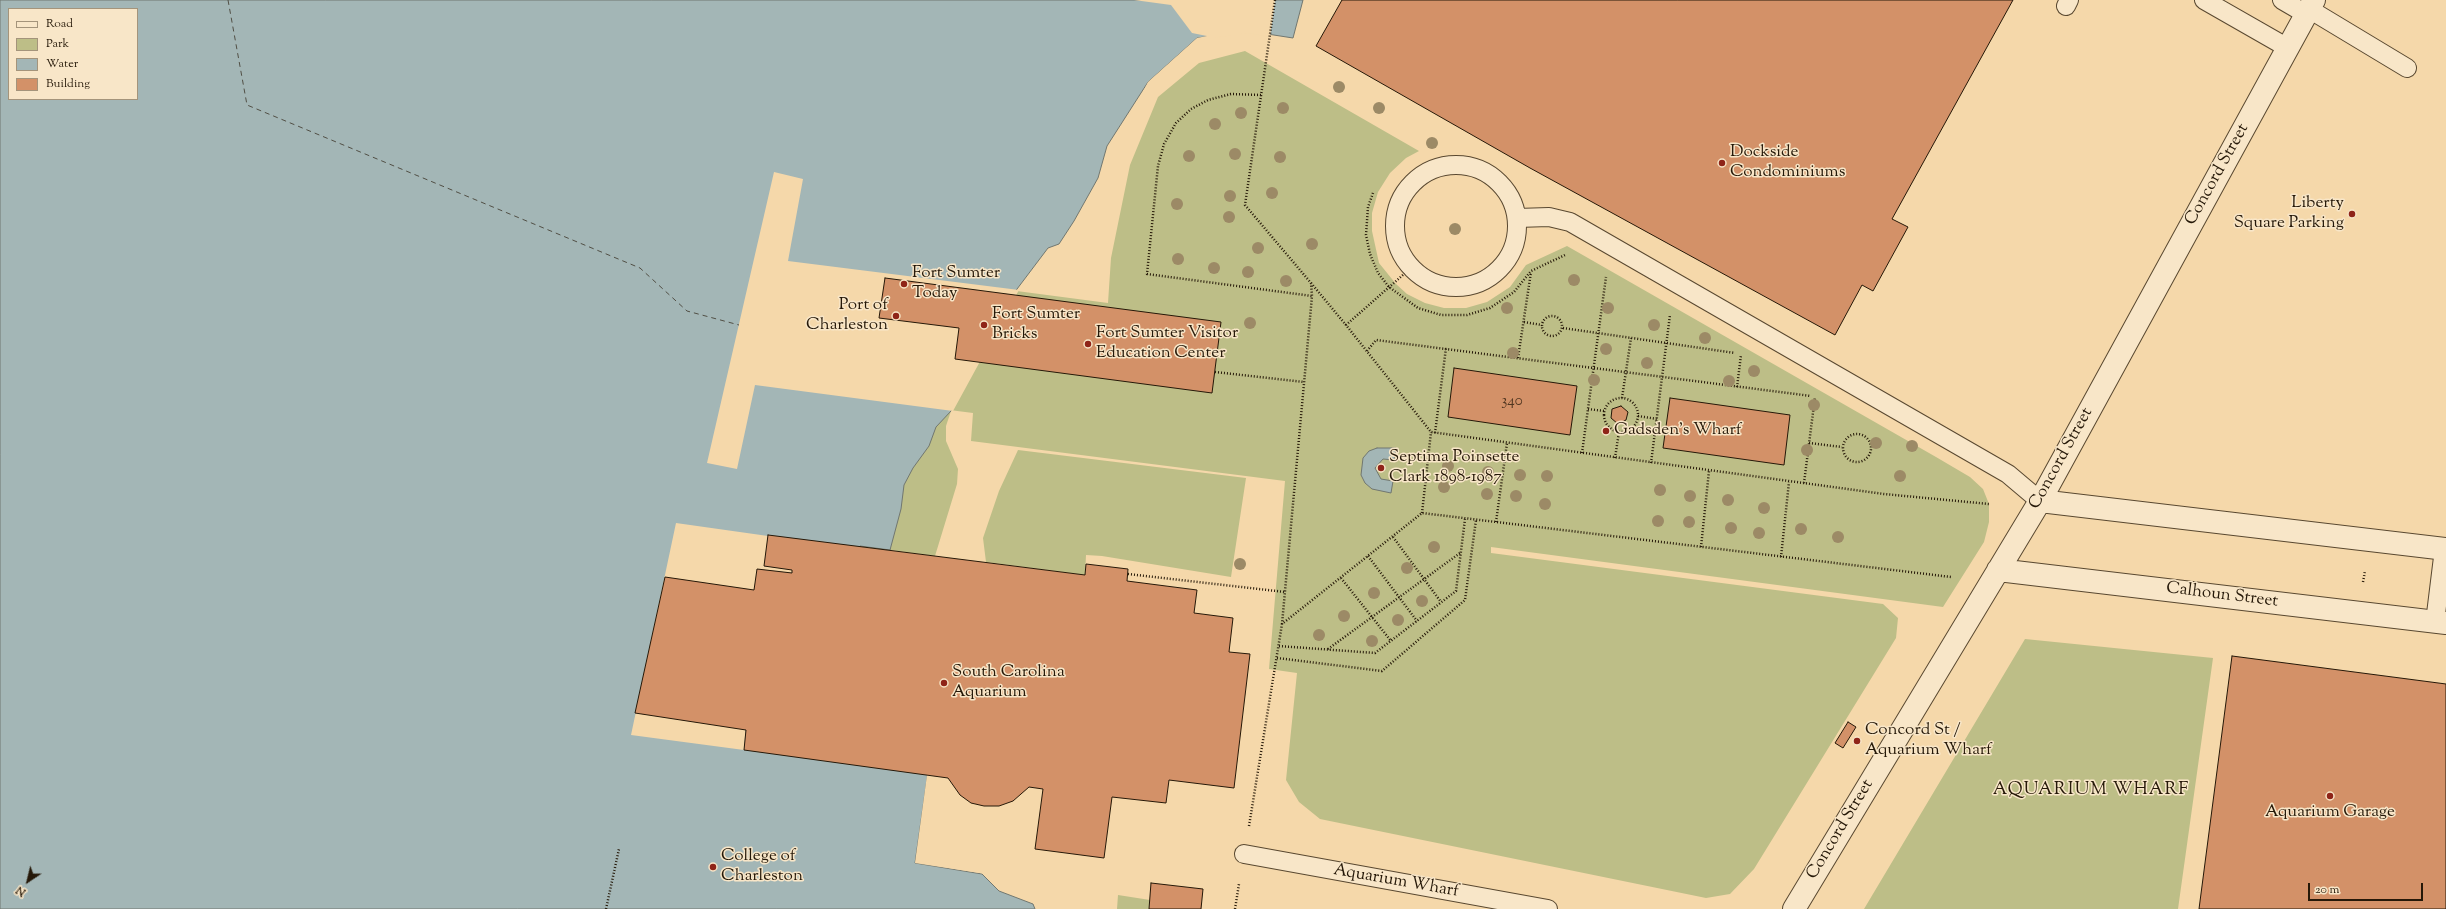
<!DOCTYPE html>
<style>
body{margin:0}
#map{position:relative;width:2446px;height:909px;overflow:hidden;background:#f5d8aa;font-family:"Sorts Mill Goudy",serif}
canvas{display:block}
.legend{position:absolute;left:8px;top:8px;width:130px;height:92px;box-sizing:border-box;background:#f8e6c8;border:1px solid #a4947b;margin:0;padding:5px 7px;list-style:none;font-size:12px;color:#251808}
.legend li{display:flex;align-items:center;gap:8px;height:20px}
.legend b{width:20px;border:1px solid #a4947b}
.north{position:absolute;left:8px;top:861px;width:40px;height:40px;-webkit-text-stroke:3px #f8e6c8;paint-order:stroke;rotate:215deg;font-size:11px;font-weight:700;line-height:16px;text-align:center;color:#251808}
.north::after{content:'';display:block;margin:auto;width:14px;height:18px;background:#251808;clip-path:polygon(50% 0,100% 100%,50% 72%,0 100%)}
.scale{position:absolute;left:2308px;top:883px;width:115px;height:18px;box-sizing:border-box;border:2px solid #251808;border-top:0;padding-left:5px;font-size:12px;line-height:14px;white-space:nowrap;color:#251808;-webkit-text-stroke:3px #f8e6c8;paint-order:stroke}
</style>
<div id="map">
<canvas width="2446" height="909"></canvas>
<ul class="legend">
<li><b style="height:5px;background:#f8e6c8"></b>Road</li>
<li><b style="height:11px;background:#bdbe87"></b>Park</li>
<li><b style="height:11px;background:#a3b6b6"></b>Water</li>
<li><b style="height:11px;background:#d39168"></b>Building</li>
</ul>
<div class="north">N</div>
<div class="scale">20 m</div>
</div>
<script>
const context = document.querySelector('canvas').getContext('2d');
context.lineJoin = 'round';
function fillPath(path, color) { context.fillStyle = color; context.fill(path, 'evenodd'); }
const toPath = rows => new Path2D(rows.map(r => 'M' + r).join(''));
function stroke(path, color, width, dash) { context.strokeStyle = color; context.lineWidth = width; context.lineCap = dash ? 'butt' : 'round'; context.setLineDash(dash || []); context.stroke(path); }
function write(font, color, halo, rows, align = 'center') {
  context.font = font + ' "Sorts Mill Goudy",serif'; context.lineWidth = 3; context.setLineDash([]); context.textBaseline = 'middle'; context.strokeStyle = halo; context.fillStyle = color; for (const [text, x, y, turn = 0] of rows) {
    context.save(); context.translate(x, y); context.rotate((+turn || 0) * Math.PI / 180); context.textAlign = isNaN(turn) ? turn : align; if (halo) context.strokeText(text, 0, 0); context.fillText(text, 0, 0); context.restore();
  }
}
fillPath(toPath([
 [1245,51,1419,151,1406,158,1390,173,1378,192,1372,213,1372,231,1379,263,1396,284,1407,294,1425,303,1444,308,1466,308,1487,302,1510,287,1526,265,1567,246,1936,457,1970,477,1983,489,1989,504,1989,522,1984,542,1943,607,1491,547,1491,553,1883,604,1898,618,1896,638,1754,869,1730,894,1706,898,1320,819,1299,802,1286,780,1297,673,1269,669,1285,481,971,441,973,413,755,385,788,261,1108,303,1111,258,1130,165,1158,97,1199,63],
 [920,410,951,411,946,426,946,441,958,469,957,484,935,556,860,546],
 [1018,450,1246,478,1231,577,1102,556,1086,555,1085,575,986,562,983,538,999,491],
 [2025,639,2213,658,2178,909,1864,909],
 [1118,895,1150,900,1149,909,1117,909]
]), '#bdbe87');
const water = toPath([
 [0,0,1303,0,1293,38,1248,31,1197,38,1148,82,1107,146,1098,178,1074,221,1059,244,1048,248,1014,293,951,411,936,427,929,446,913,468,904,485,901,509,890,550,860,546,838,739,931,751,915,863,982,874,999,891,1033,904,1035,909,0,909,0,0],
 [9,9,137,9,137,99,9,99,9,9],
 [1377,448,1396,448,1394,460,1383,459,1375,468,1381,479,1393,481,1391,493,1372,489,1365,483,1361,475,1363,458,1369,451,1377,448]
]);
fillPath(water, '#a3b6b6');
stroke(water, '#717770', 1);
fillPath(toPath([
 [1134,0,1275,0,1270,37,1248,33,1198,40,1149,84,1139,100,1148,82,1197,38,1207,36,1192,33,1171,5],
 [774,172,803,179,788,261,1019,290,953,411,755,385,737,469,707,463],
 [676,523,768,536,764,566,792,570,792,573,757,569,744,750,631,735],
 [927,775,929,775,917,861,983,872,986,874,915,863]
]), '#f5d8aa');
stroke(toPath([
 [228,0,247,105,640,268,687,311,739,325]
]), '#514f45', 1, [5, 4]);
const building = toPath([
 [1342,0,2013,0,1892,219,1908,227,1873,291,1862,285,1835,335,1530,168,1316,46,1342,0],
 [885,278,1221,322,1212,393,955,359,959,328,879,318,885,278],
 [1454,368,1577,386,1570,435,1448,417,1454,368],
 [1670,398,1790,415,1784,465,1663,448,1670,398],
 [1621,406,1628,412,1626,420,1618,424,1611,418,1612,409,1621,406],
 [768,535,1085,575,1086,564,1128,569,1127,581,1197,590,1194,613,1233,618,1229,652,1250,654,1234,788,1169,780,1166,803,1112,797,1104,858,1035,849,1043,789,1029,787,1013,801,999,806,984,806,971,803,960,795,948,778,744,750,746,730,635,713,665,577,754,590,757,569,792,573,792,570,764,566,768,535],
 [2232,656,2446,684,2446,909,2199,909,2232,656],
 [1848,722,1856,727,1843,748,1835,743,1848,722],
 [1151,883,1203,889,1201,909,1149,909,1151,883]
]);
fillPath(building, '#d39168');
stroke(building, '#251808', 1);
const lane = toPath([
 [2204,0,2288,48],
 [2282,0,2306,14],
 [2066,6,2069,0],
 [2309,9,2407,68],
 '1395 226a61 61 0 1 1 122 0a61 61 0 1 1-122 0Z',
 [1517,218,1549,217,1570,222,2008,474,2040,501],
 [2435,622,2444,549],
 [1244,854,1548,909]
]);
const street = toPath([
 [2040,501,2446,549],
 [1998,570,2446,623],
 [1794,909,2040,501,2314,0]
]);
stroke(lane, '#594830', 20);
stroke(street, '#594830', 24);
stroke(toPath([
 [1275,0,1245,205,1311,283,1312,296,1282,624],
 [1261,95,1231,94,1208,100,1191,109,1176,123,1164,144,1158,166,1147,274,1312,296],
 [1373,193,1368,207,1366,235,1370,254,1378,273,1389,287,1418,308,1441,315,1467,315,1490,308,1514,292,1531,271,1565,255],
 [1412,267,1346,325,1431,432,1884,494,1989,504],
 [1311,283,1346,325],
 '1542 326a10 10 0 1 1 20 0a10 10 0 1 1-20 0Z',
 [1524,322,1542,325],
 [1563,328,1735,353],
 [1367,351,1376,340,1811,396],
 [1518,358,1531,272],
 [1215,372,1304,382],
 [1737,387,1741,355],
 '1604 415a17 17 0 1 1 34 0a17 17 0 1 1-34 0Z',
 [1622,398,1631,338],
 [1588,409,1604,411],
 [1638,416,1657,419],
 [1435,433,1446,348],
 '1843 448a14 14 0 1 1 28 0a14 14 0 1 1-28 0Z',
 [1809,443,1842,447],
 [1582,453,1606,277],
 [1615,458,1619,432],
 [1651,463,1670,315],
 [1804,483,1815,397],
 [1422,513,1431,432],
 [1496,522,1507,443],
 [1393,537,1441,602],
 [1701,547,1709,471],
 [1368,556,1417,621],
 [1781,557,1789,482],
 [1128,574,1285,592],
 [1341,578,1391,641],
 [2363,582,2365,571],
 [1279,646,1375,653,1456,591,1465,519],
 [1328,649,1460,553],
 [1277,658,1382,671,1465,600,1476,520],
 [1249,826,1282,624,1422,513,1951,577],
 [606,909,619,849],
 [1235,909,1239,884]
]), '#251808', 2.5, [1, 2]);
stroke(lane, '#f8e6c8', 18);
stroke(street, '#f8e6c8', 22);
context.fillStyle = '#9c8a66';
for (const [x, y] of [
 [1339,87],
 [1283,108],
 [1379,108],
 [1241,113],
 [1215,124],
 [1432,143],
 [1235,154],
 [1189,156],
 [1280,157],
 [1272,193],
 [1230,196],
 [1177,204],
 [1229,217],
 [1455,229],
 [1312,244],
 [1258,248],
 [1178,259],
 [1214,268],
 [1248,272],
 [1574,280],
 [1286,281],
 [1507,308],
 [1608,308],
 [1250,323],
 [1654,325],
 [1705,338],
 [1606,349],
 [1513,353],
 [1647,363],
 [1754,371],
 [1594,380],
 [1729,381],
 [1814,405],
 [1876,443],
 [1912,446],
 [1807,450],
 [1448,466],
 [1488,472],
 [1520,475],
 [1547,476],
 [1900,476],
 [1444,487],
 [1660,490],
 [1487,494],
 [1516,496],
 [1690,496],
 [1728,500],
 [1545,504],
 [1764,508],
 [1658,521],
 [1689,522],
 [1731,528],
 [1801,529],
 [1759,533],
 [1838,537],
 [1434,547],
 [1240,564],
 [1407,568],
 [1374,593],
 [1422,601],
 [1344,616],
 [1398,620],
 [1319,635],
 [1372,641]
]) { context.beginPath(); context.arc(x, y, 6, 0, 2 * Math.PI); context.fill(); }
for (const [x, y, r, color] of [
 [1722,163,4,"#8f2418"],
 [2352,214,4,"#8f2418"],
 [904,284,4,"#8f2418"],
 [896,316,4,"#8f2418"],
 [984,325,4,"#8f2418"],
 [1088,344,4,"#8f2418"],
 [1606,431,4,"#8f2418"],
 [1381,468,4,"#8f2418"],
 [944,683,4,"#8f2418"],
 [1857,741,4,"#8f2418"],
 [2330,796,4,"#8f2418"],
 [713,867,4,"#8f2418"]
]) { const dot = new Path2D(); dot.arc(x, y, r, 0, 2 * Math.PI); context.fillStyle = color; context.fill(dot); stroke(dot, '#f8e6c8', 1.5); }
write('15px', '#503620', null, [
 ["340",1512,402]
]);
write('17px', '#251808', '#f8e6c8', [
 ["Dockside",1730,153],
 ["Condominiums",1730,173],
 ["Liberty",2344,204,"right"],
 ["Square Parking",2344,224,"right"],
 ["Fort Sumter",912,274],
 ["Today",912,294],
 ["Port of",888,306,"right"],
 ["Charleston",888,326,"right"],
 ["Fort Sumter",992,315],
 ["Bricks",992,335],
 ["Fort Sumter Visitor",1096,334],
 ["Education Center",1096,354],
 ["Gadsden's Wharf",1614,431],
 ["Septima Poinsette",1389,458],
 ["Clark 1898-1987",1389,478],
 ["South Carolina",952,673],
 ["Aquarium",952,693],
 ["Concord St /",1865,731],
 ["Aquarium Wharf",1865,751],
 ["Aquarium Garage",2330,813,"center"],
 ["College of",721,857],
 ["Charleston",721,877]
], 'left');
write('17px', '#251808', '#f8e6c8', [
 ["Concord Street",2218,175,-61],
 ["Concord Street",2062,459,-61],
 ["Calhoun Street",2222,596,7],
 ["Concord Street",1841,830,-59],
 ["Aquarium Wharf",1396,882,10]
]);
context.letterSpacing = '1px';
write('18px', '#251808', '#f8e6c8', [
 ["AQUARIUM WHARF",2091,791]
]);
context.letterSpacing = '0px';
</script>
